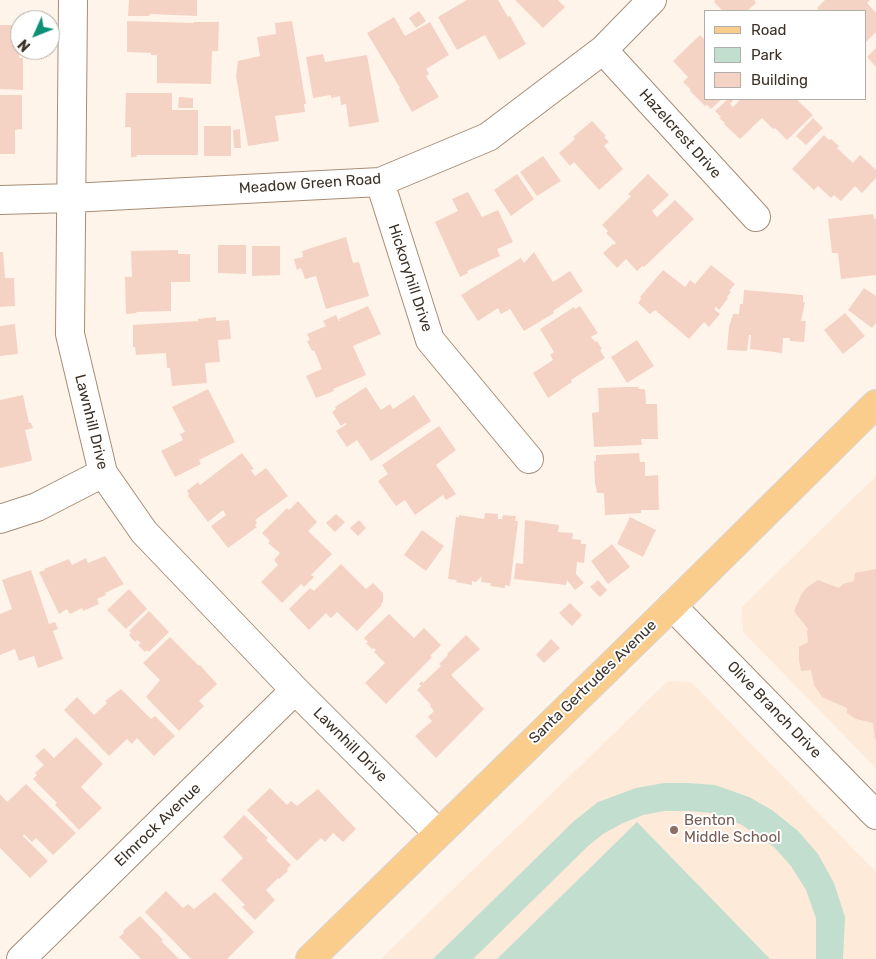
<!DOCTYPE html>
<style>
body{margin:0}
#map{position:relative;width:876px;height:959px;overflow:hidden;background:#fff4ea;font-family:Rubik,sans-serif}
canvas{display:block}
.legend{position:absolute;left:704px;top:10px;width:162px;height:90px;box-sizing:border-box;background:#fff;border:1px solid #b1ada9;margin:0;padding:6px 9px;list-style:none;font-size:15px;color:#3c3228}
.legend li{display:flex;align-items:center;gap:10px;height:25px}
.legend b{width:25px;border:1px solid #b1ada9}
.north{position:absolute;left:10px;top:10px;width:50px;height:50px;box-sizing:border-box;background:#fff;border:1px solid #b1ada9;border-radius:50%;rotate:226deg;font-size:14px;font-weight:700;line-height:20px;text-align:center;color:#3c3228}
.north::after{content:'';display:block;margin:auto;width:18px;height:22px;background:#0d9077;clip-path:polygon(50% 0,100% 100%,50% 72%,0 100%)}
</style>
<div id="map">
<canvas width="876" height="959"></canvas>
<ul class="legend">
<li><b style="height:6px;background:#facd8c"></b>Road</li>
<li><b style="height:14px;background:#c2dece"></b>Park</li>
<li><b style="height:14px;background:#f5d3c4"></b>Building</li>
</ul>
<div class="north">N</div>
</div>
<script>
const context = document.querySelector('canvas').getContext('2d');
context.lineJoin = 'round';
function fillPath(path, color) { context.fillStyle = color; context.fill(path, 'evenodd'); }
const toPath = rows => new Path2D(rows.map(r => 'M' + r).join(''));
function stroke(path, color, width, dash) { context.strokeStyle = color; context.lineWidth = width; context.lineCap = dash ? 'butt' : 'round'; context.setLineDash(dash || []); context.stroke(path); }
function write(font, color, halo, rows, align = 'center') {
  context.font = font + ' Rubik,sans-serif'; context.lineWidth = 4; context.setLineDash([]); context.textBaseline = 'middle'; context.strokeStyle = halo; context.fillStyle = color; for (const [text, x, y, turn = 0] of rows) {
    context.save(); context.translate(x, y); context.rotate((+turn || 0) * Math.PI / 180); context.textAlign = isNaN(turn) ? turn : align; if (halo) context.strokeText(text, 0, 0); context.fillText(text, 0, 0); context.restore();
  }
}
fillPath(toPath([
 [876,476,876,768,743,632,742,607],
 [668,681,691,682,876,872,876,959,381,959]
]), '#feead9');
fillPath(toPath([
 [664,783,688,783,715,785,749,797,772,810,798,831,818,854,834,883,845,917,843,959,816,959,816,918,806,890,791,866,774,847,742,825,712,813,689,811,664,811,643,815,621,824,603,834,588,846,473,959,433,959,574,821,598,802,636,788],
 [637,822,770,959,497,959]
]), '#c2dece');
fillPath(toPath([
 [129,0,197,0,197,16,150,14,149,16,128,16],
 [467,0,498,0,508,17,510,16,526,44,499,60,485,35,457,50,438,17],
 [515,0,558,0,565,7,543,28],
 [715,0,754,0,756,3,747,11,723,11,714,2],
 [825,0,870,0,867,3,876,13,876,32,865,43,865,11,820,11,817,8],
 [419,11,426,21,416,28,409,18],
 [394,17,405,36,430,22,449,55,426,69,429,74,426,76,439,97,412,112,399,89,400,88,367,33],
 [127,21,193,23,194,22,219,22,218,51,212,51,211,84,157,83,157,55,151,55,151,53,127,52],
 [292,21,306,104,304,104,305,112,275,116,279,141,248,146,236,76,238,61,260,56,257,37,276,34,275,23],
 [0,25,20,25,19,58,23,58,23,90,0,89],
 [700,35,705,40,705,99,722,99,711,109,707,105,705,106,690,91,691,90,683,82,688,77,673,61],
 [876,48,876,67,867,57],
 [323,54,325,62,367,55,379,122,349,127,346,104,341,105,340,96,331,98,331,95,313,98,306,57],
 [126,93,172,93,172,110,198,110,198,155,136,155,137,157,131,157,131,127,125,127],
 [0,95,22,95,22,129,15,130,15,154,0,154],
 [179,97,193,98,193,108,178,108],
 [728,99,734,99,730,104,733,107,741,99,796,99,813,115,787,140,775,128,773,129,762,118,740,139,724,124,725,123,719,118,721,117,715,111],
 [813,118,823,128,806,145,796,136],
 [592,121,606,136,604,137,609,142,604,146,623,169,599,190,574,162,570,166,559,153,575,139,573,137],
 [204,126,231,126,231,156,204,156],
 [240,129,241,148,234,148,233,130],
 [824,135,829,140,831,139,839,146,837,148,853,163,860,155,876,170,876,178,862,193,855,186,841,201,834,195,831,198,818,186,814,190,792,169],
 [543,156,561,181,537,196,520,172],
 [517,174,534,199,511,216,494,190],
 [648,174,669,195,652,211,657,217,675,200,694,219,644,267,642,266,637,271,626,259,617,268,603,253,613,244,614,245,616,243,606,233,608,231,602,225,631,196,628,194],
 [468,192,482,217,498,210,513,242,497,249,500,256,467,271,468,273,460,277,435,222,458,211,452,199],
 [873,214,874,219,876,219,876,275,841,279,838,253,832,253,828,219],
 [346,237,353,263,359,262,369,296,326,309,316,276,305,279,301,268,297,270,294,259,303,257,302,251],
 [218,245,246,245,246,274,218,273],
 [252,246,280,246,280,275,252,276],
 [178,250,178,254,190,254,190,282,171,282,171,311,136,312,137,313,126,314,125,277,132,277,131,251],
 [0,252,3,252,5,278,14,278,15,306,0,307],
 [534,252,553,282,570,271,583,291,553,311,554,313,524,331,510,309,501,314,498,308,478,321,461,295,521,258,524,263],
 [711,265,735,284,729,291,731,292,727,297,728,298,719,310,716,307,714,309,720,314,709,327,704,322,689,339,655,310,650,314,638,303,641,299,640,297,663,270,685,287,690,280,695,284],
 [864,288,876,296,876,323,872,328,848,310],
 [744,290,803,295,803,302,805,302,801,321,806,321,804,342,790,341,790,338,783,338,782,353,750,349,751,335,749,335,747,351,727,350,729,327,733,314,739,314,740,304,743,304],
 [368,306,381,334,353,346,366,375,333,389,334,391,316,398,306,376,322,369,314,350,312,351,307,341,310,340,307,334,326,326,323,321,336,315,339,321,340,321,339,319],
 [580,306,598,333,591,337,595,342,597,341,602,349,600,350,605,358,571,380,572,382,548,398,533,373,553,360,550,355,554,352,540,329,574,307,575,309],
 [845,313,865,336,843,354,824,330],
 [216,317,216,321,229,320,231,339,218,340,220,362,205,363,207,383,172,386,170,368,167,368,166,353,136,355,135,347,133,347,133,325,198,321,198,319],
 [15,324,18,354,0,356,0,326],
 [637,340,654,366,627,383,611,357],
 [366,387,381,410,390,404,393,409,414,395,431,421,371,461,357,440,347,447,336,431,347,424,345,423,341,426,332,412,336,409,335,407],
 [628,387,638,387,639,389,645,389,646,404,657,404,658,439,641,439,642,445,594,447,592,413,599,412,598,388],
 [208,389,235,442,199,460,201,464,175,477,161,451,183,440,180,434,185,432,172,407],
 [23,395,29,423,31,423,33,428,25,430,32,459,31,461,0,468,0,400],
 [439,426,456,450,436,465,456,494,446,500,443,495,415,515,405,500,396,506,378,481,388,474,382,465],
 [242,453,254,469,251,470,255,476,266,468,288,496,255,520,257,523,255,525,257,527,228,548,211,526,226,515,223,510,208,522,188,496,189,494,187,491,198,482,200,485],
 [639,453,640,462,645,462,645,476,658,475,659,510,641,510,641,513,605,515,604,493,597,493,595,483,594,461,596,461,596,455],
 [298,501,317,522,308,531,332,554,311,575,314,577,304,587,301,584,282,603,261,582,278,565,274,560,280,553,268,543,270,541,262,533,287,508,289,510],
 [485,513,498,514,498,519,502,519,503,515,516,516,515,521,518,521,510,586,505,585,505,588,490,586,491,583,481,582,482,576,476,582,472,581,472,585,456,582,457,580,448,579,456,517,459,517,459,515,484,519],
 [336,514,345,522,335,532,326,523],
 [630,517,656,530,643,557,617,544],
 [359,520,366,528,358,536,350,528],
 [525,520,559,525,558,532,573,533,572,539,581,540,581,544,586,544,584,563,577,562,576,574,584,583,575,590,567,580,566,585,514,579,516,563,523,564],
 [422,530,444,546,426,571,404,555],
 [612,544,630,567,608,584,591,561],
 [105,556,124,584,105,593,106,595,97,599,99,604,83,611,82,608,70,614,67,609,59,614,39,572,45,570,44,569,69,559,72,565,86,558,88,563],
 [341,564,366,589,373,583,383,593,383,602,381,604,382,605,357,631,337,612,331,618,326,613,309,630,289,609,310,588,314,591],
 [876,569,876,739,875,740,873,723,856,719,847,713,847,708,822,697,814,685,811,670,801,671,799,661,799,647,808,642,807,632,808,629,794,611,801,595,806,588,818,580,839,588,843,584,854,581,855,573],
 [31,570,49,624,55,622,58,629,53,631,63,659,38,668,34,656,19,661,15,649,0,655,0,614,12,609,2,580],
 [598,580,607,590,600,597,590,587],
 [129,589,147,609,126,629,107,610],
 [570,603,582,615,572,626,559,613],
 [149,611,169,632,149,652,147,650,145,652,138,645,141,643,137,640,135,642,129,635,131,633,129,631],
 [389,614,414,638,424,628,441,645,430,656,432,657,386,704,365,683,385,663,374,652,376,650,374,648,372,649,366,643,368,642,364,638],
 [466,635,480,649,451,675,484,709,436,758,415,736,432,721,428,717,434,711,430,706,431,705,417,690,421,686,419,684,422,681,423,683,441,666,439,664,448,655,447,654],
 [170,637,199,666,200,665,217,684,199,701,204,706,179,731,146,697,160,680,143,663],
 [551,639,560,648,544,663,536,655],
 [121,689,151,719,155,716,175,736,154,756,137,738,132,744,127,739,109,756,64,710,77,697,94,715,107,703,105,701],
 [76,737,103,764,81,787,102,808,79,830,55,805,57,803,33,779,37,775,35,773,44,765,35,756,44,748,54,758],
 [26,784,76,833,53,855,36,838,32,842,24,834,23,836,48,861,30,878,0,848,0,794,7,802],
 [270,788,287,805,291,801,297,806,318,789,356,829,343,842,333,833,325,842,321,838,297,861,247,810],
 [244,815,268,838,266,840,291,865,287,869,288,871,279,879,278,878,266,890,275,900,255,920,242,907,245,905,221,880,243,858,223,837],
 [166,891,183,908,188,904,194,909,215,892,254,932,227,959,191,959,145,912],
 [140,916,163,940,161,941,179,959,141,959,119,937,124,933,123,931]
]), '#f5d3c4');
const minor = toPath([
 [73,0,70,334,103,473,144,532,295,690,438,833],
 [603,50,756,217],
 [380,182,430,340,529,459],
 [0,200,71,198,380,182,488,137,603,50,652,0],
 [0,519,37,507,103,473],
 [672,606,876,815],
 [21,959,295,690]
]);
const major = toPath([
 [310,959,672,606,876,404]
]);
stroke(minor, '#a68d77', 30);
stroke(major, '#d8d6d4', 30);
stroke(minor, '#fff', 28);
stroke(major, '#facd8c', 28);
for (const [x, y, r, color] of [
 [674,830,5,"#8d6e63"]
]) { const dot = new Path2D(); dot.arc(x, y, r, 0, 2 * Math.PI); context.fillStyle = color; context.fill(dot); stroke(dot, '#fff', 2); }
write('15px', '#3c3228', '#fff', [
 ["Hazelcrest Drive",680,134,48],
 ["Meadow Green Road",310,184,-4],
 ["Hickoryhill Drive",410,278,72],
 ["Lawnhill Drive",91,422,76],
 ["Santa Gertrudes Avenue",593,682,-44],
 ["Olive Branch Drive",774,710,46],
 ["Lawnhill Drive",350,745,45],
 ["Elmrock Avenue",158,825,-44]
]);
write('15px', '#785e54', '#fff', [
 ["Benton",684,821],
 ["Middle School",684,838]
], 'left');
</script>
